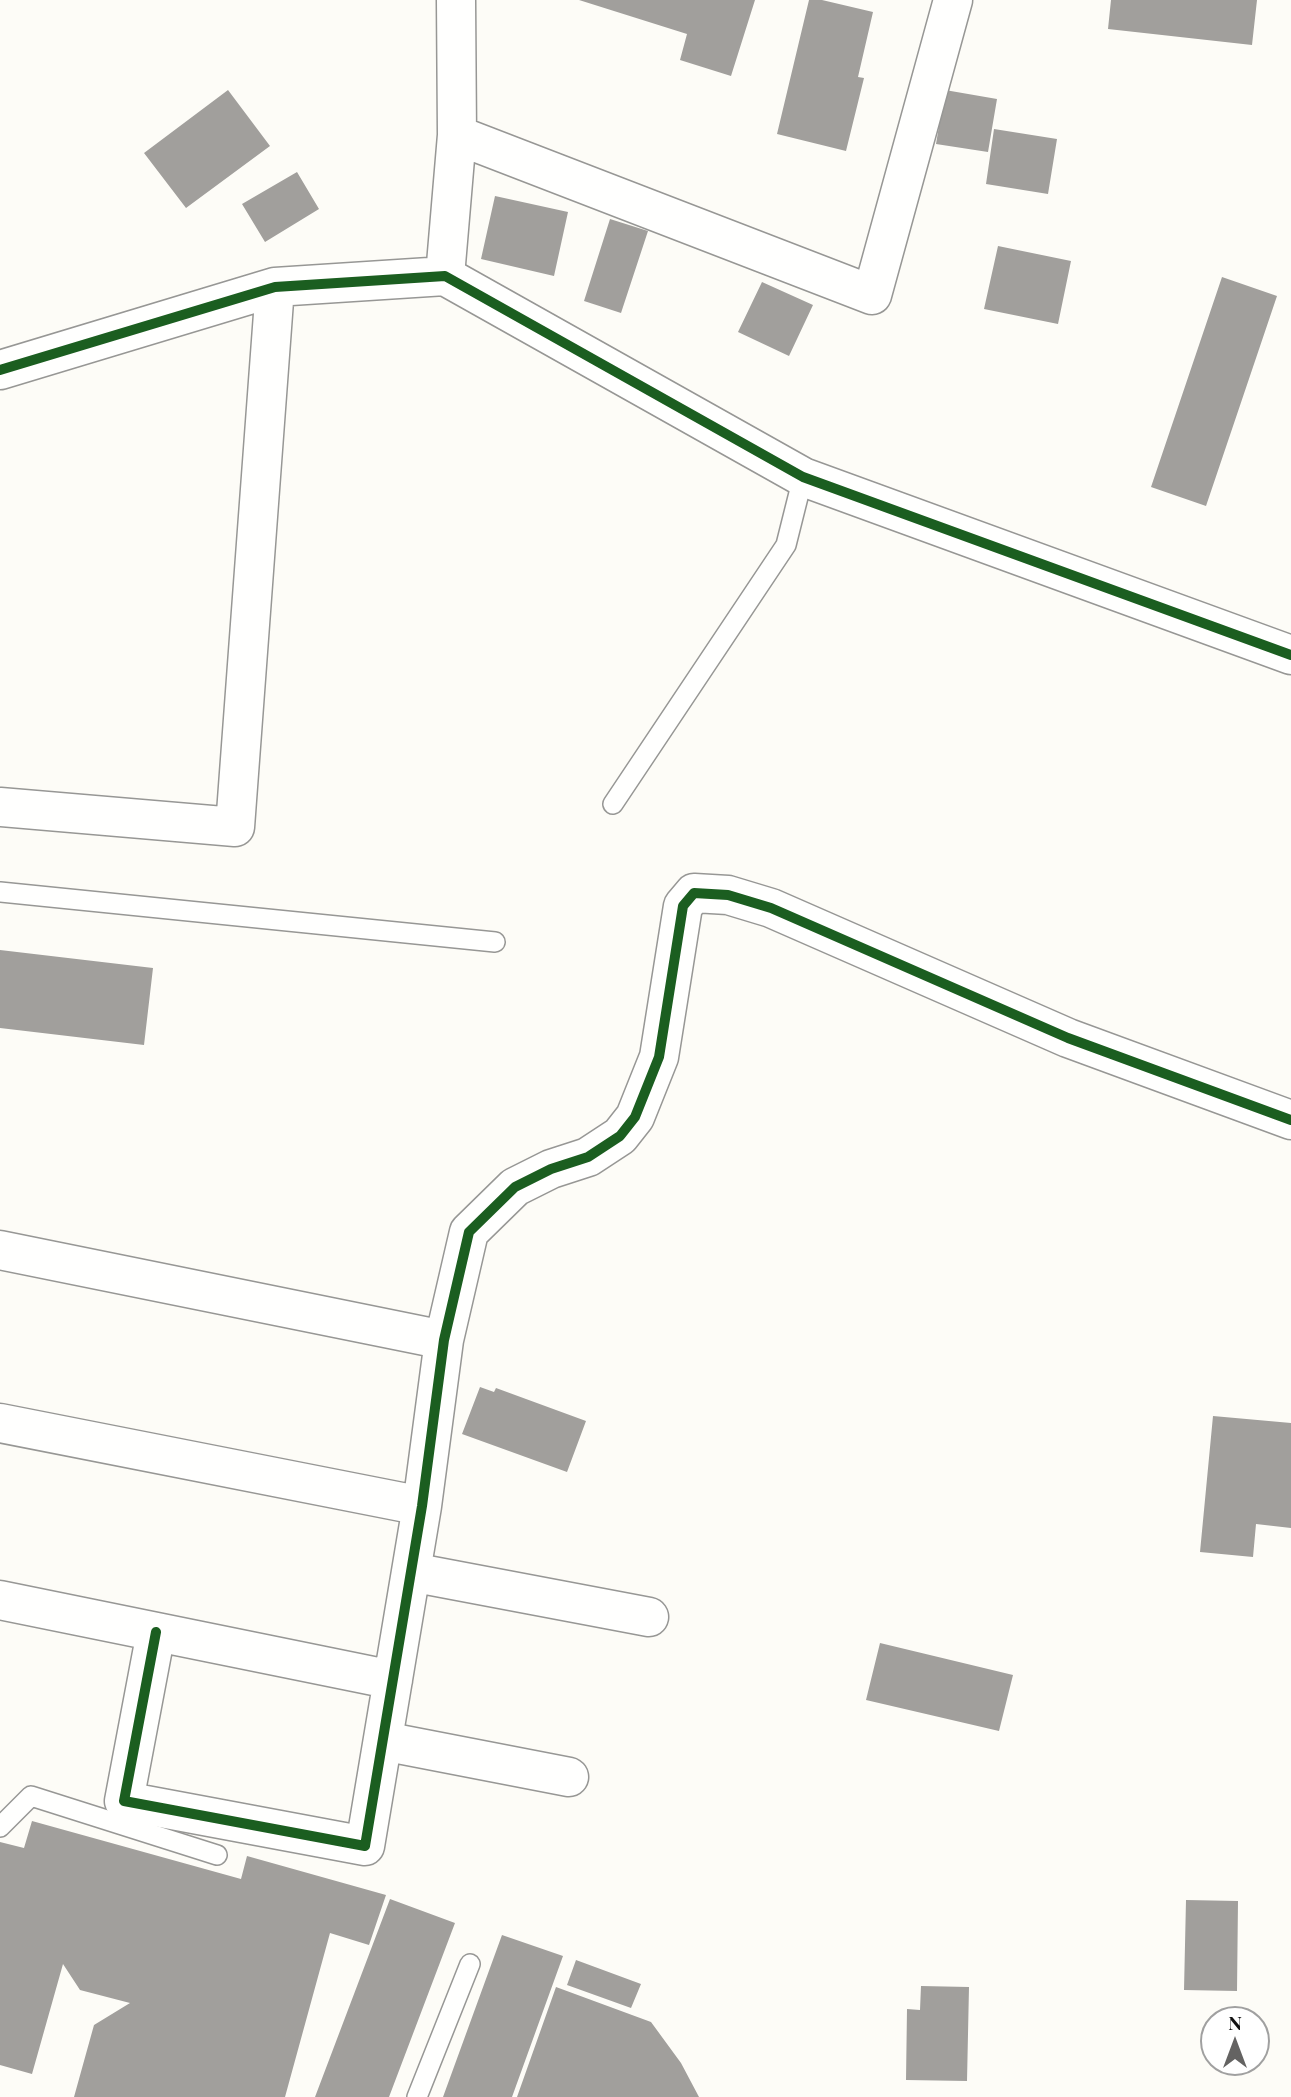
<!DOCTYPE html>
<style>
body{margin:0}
#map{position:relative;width:1291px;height:2097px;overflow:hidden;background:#fdfcf7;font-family:"Playfair Display",serif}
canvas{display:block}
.north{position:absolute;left:1200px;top:2006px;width:70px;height:70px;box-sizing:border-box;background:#fff;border:2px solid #a0a0a0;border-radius:50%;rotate:0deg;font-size:19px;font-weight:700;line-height:28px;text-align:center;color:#111}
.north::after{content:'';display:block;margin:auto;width:24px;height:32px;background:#646362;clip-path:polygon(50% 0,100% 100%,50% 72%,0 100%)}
</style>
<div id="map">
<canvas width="1291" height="2097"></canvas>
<div class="north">N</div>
</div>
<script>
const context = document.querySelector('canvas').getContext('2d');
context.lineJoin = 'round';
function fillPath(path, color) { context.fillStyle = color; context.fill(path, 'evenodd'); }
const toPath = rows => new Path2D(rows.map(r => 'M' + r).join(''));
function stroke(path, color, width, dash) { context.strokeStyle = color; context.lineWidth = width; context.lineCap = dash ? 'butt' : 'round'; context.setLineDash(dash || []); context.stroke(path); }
fillPath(toPath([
 [579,0,755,0,731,76,680,60,687,34],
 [809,0,822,0,873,12,858,77,864,78,846,151,777,134],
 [1111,0,1257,0,1252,45,1108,29],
 [228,90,270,146,186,208,144,153],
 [945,90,997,99,988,152,936,144],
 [994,129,1057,139,1048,194,986,184],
 [297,172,319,209,265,242,242,204],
 [495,196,568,212,554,276,481,259],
 [610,219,648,231,621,313,584,301],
 [998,246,1071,261,1058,324,984,309],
 [1222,277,1277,296,1206,506,1151,487],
 [762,282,813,305,789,356,738,332],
 [0,950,153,968,144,1045,0,1028],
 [480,1387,494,1392,496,1388,586,1421,567,1472,462,1434],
 [1213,1416,1291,1423,1291,1528,1256,1524,1253,1557,1200,1552],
 [880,1643,1013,1675,999,1731,866,1700],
 [32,1821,241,1879,247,1856,386,1895,369,1945,330,1933,285,2097,74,2097,94,2025,130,2003,80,1990,63,1964,32,2074,0,2065,0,1842,24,1848],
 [390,1899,455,1923,389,2097,315,2097],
 [1186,1900,1238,1901,1237,1991,1184,1990],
 [502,1935,563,1956,512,2097,443,2097],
 [576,1960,641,1984,631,2008,567,1985],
 [921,1986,969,1987,967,2081,906,2080,907,2009,920,2010],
 [556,1987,651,2022,681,2063,699,2097,517,2097]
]), '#a19f9c');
const service = toPath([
 [613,804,786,545,803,477],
 [0,892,495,942],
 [0,1827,31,1796,217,1855],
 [417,2097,470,1964]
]);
const minor = toPath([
 [457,135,872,295,953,0],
 [445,276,457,135,456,0],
 [0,370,275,287,445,276,803,477,1291,655],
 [0,807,235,827,275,287],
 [0,1250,444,1340],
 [0,1423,422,1506],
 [411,1572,649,1617],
 [0,1600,393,1680],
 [156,1632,124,1801,365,1846,422,1506,444,1340,469,1232,515,1187,551,1169,588,1157,620,1136,635,1117,659,1057,683,906,694,893,728,895,771,908,1068,1038,1291,1120],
 [383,1741,569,1777]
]);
stroke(service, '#979795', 22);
stroke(minor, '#979795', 41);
stroke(service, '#fffffe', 19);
stroke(minor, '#fffffe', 38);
stroke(toPath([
 [0,370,275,287,445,276,803,477,1291,655],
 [156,1632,124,1801,365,1846,422,1506,444,1340,469,1232,515,1187,551,1169,588,1157,620,1136,635,1117,659,1057,683,906,694,893,728,895,771,908,1068,1038,1291,1120]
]), '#1b5e20', 10);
</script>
